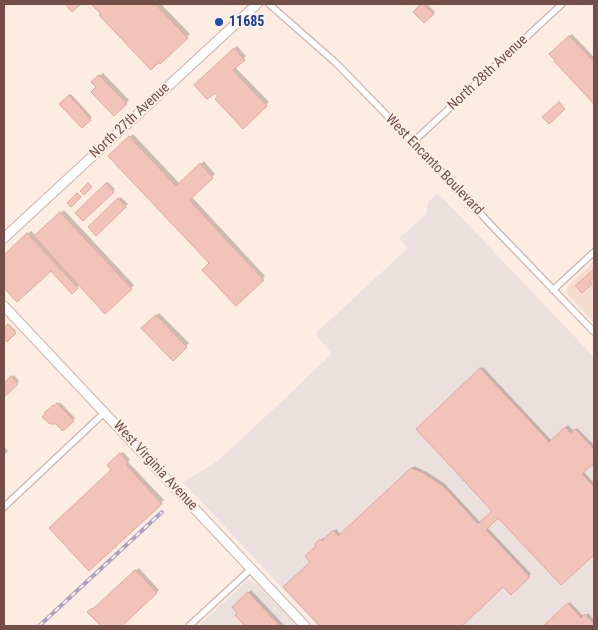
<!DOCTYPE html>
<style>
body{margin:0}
#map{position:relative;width:598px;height:630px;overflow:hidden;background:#fcece1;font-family:"Roboto Condensed",sans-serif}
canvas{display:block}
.frame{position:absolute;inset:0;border:5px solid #744e48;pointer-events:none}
</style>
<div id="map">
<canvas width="598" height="630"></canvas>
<div class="frame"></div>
</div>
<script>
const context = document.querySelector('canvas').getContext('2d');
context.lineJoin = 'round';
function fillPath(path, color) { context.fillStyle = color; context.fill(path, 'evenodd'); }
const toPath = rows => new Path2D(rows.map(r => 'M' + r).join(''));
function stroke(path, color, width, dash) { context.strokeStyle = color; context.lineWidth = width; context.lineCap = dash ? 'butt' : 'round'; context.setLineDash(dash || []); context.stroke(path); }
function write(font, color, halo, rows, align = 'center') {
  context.font = font + ' "Roboto Condensed",sans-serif'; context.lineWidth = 4; context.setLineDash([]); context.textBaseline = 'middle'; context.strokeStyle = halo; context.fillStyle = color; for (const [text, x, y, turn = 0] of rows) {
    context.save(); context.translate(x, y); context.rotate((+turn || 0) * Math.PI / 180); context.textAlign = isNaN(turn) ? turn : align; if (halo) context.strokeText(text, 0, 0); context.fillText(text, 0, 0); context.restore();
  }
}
fillPath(toPath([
 [594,261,594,323,568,295,566,290,568,286]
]), '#f4dcd0');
fillPath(toPath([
 [438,193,594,357,594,626,318,626,183,482,218,461,332,354,315,334,408,248,399,238,427,214,428,202],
 [248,580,257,584,297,626,198,626]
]), '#ebe0dd');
fillPath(toPath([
 [93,4,161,4,190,34,160,62,103,14],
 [423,4,427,4,435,12,424,22,414,12],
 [572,34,594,57,594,102,556,61,551,54],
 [237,46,246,56,235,67,269,102,243,127,215,91,196,85],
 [103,73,129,100,114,115,97,87,93,82],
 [71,94,92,117,82,126,61,104],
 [133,134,180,184,204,161,215,174,191,196,265,276,236,304,211,263,109,156],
 [108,182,115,189,83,219,76,213],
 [121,197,128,204,96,234,89,227],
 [64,210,134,285,106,312,80,284,72,292,51,269,17,301,4,286,4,257,31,231,36,236],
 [159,313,189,343,173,359,143,328],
 [9,324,16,331,7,340,4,337,4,329],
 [483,367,552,441,568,425,574,432,577,428,594,445,594,461,583,471,594,483,594,553,561,584,498,516,487,527,531,574,511,594,503,586,460,626,322,626,285,587,312,562,318,546,316,544,323,538,325,539,336,529,341,535,414,466,427,472,445,484,481,523,494,511,417,429],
 [14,375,19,381,4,395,4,384],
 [60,402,75,418,63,430,48,411,56,404,57,405],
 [4,447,8,451,4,455],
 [123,452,130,459,128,462,164,500,90,569,113,469,109,465],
 [139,568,159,590,120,626,102,626,89,612,95,606,97,607],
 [251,590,285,626,246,626,236,616,239,613,233,607],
 [570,602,584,617,588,613,594,620,594,626,545,626]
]), '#0003');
const building = toPath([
 [65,4,81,4,72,12,65,4],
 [91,4,155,4,188,38,160,64,159,62,151,70,99,15,101,14,91,4],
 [421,4,423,4,434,14,424,23,413,12,421,4],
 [569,36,594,62,594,104,554,61,555,60,549,54,569,36],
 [234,48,245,60,233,70,267,106,243,129,215,99,218,96,215,93,207,99,194,85,234,48],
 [99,75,127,104,114,116,91,92,96,87,91,82,99,75],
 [69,95,91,120,82,128,59,104,69,95],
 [559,102,565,109,549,124,542,117,559,102],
 [129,136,176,186,200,163,213,178,189,200,264,280,236,306,202,270,209,263,108,156,129,136],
 [88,183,92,187,84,195,80,191,88,183],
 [106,183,114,192,83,221,75,213,106,183],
 [77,193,81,197,71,207,67,203,77,193],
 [118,198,126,207,96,236,88,227,118,198],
 [60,212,132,289,105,314,34,236,60,212],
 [27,233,78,288,72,294,51,271,17,302,4,288,4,255,27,233],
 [593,270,594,271,594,277,590,281,592,284,582,293,575,286,593,270],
 [156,315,187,347,173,361,141,328,156,315],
 [8,324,16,333,7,342,4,339,4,328,8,324],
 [480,368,549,442,565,427,571,433,575,429,594,449,594,463,582,474,594,487,594,555,561,585,498,518,486,530,530,577,511,595,503,587,462,626,320,626,283,587,310,562,305,556,316,546,315,544,320,539,322,541,333,530,338,536,411,468,425,474,443,486,478,524,492,511,416,429,480,368],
 [11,376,18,384,4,397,4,383,11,376],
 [57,403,74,421,63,431,56,424,50,424,42,417,46,414,44,413,53,405,54,406,57,403],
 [120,453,128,463,126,465,162,504,89,571,49,528,111,470,107,465,120,453],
 [135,570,157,593,122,626,101,626,87,612,92,608,93,609,135,570],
 [248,592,280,626,245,626,235,615,237,613,232,607,248,592],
 [568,603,581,618,585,614,592,622,594,620,594,626,543,626,568,603]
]);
fillPath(building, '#f2c3b9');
stroke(building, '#e5a699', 1);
const street = toPath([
 [269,4,336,63,445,175,492,226,594,332],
 [413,142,562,4],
 [553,290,594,252],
 [4,507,105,412],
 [189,626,251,569]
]);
const secondary = toPath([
 [4,238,257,4],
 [4,306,305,626]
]);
stroke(street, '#d0b4ab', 8);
stroke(secondary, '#d3b2a8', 11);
stroke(street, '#fff', 5.5);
stroke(secondary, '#fff', 9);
const rail = toPath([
 [39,626,162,512]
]);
stroke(rail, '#aca0c5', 4);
stroke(rail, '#fff1e8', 2, [5.5]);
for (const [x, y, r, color] of [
 [219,22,5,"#1a4fb4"]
]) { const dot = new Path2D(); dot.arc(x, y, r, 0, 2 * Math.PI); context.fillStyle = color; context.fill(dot); stroke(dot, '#fff1e8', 2); }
write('bold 14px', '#164399', '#fff1e8', [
 ["11685",229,22]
], 'left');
write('14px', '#744e48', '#fff1e8', [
 ["North 28th Avenue",488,73,-43],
 ["North 27th Avenue",130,121,-43],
 ["West Encanto Boulevard",434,165,46],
 ["West Virginia Avenue",155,466,47]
]);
</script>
